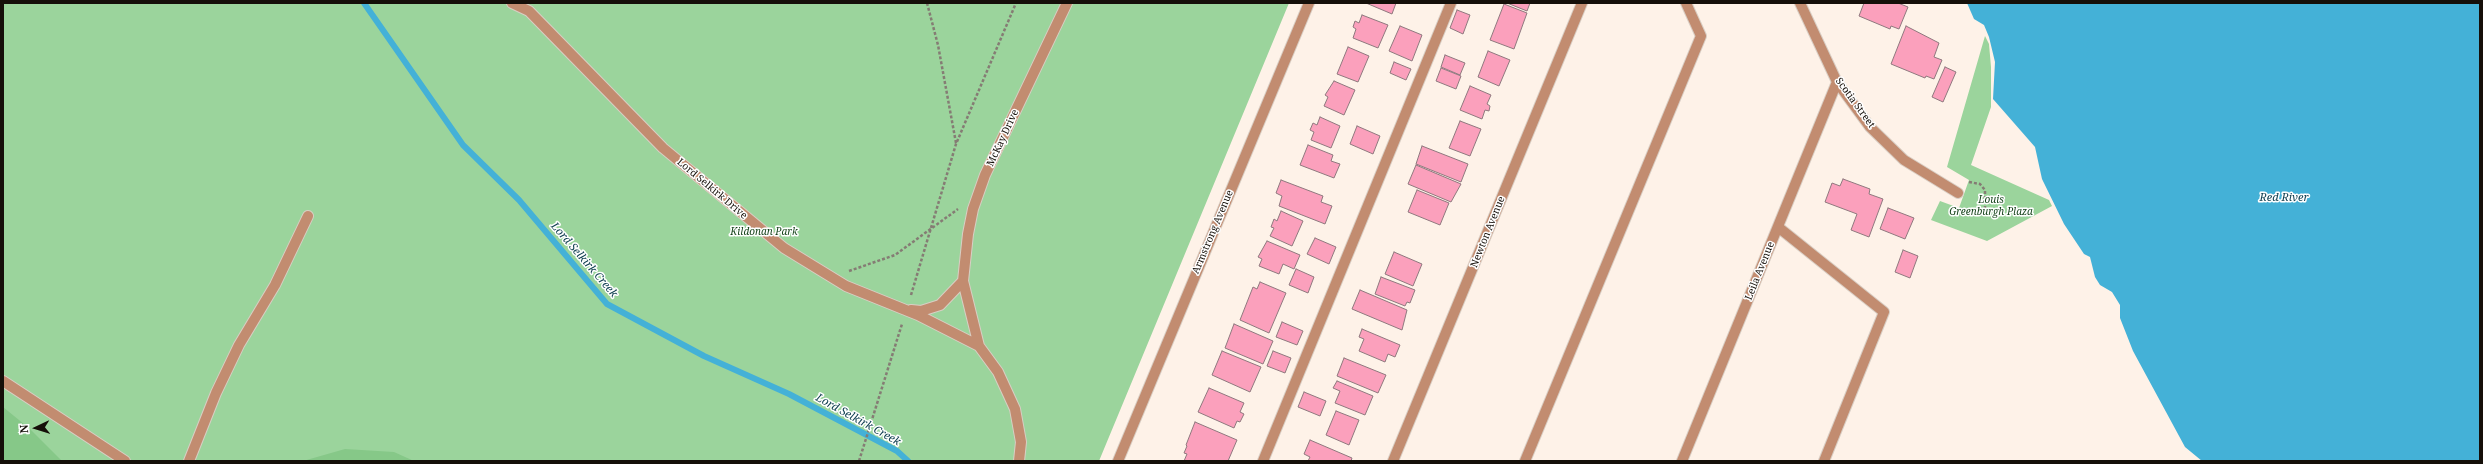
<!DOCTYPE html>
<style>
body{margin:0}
#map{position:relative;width:2483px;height:464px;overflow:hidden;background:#fef2e8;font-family:"Noto Serif",serif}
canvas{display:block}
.frame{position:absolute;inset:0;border:4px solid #150f09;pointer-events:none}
.north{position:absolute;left:16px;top:408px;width:40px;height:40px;-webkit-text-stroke:3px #fff;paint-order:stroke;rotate:266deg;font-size:11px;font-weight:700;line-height:16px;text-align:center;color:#150f09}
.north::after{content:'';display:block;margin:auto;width:14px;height:18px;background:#150f09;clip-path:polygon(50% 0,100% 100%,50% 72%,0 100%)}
</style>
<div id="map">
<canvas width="2483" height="464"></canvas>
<div class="frame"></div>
<div class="north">N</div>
</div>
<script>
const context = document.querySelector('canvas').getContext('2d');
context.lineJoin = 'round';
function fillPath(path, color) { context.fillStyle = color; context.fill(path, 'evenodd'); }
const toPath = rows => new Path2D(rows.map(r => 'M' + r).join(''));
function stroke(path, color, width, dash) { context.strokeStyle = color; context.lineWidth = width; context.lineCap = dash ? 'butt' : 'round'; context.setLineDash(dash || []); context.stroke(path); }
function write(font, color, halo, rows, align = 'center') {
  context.font = font + ' "Noto Serif",serif'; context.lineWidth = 3; context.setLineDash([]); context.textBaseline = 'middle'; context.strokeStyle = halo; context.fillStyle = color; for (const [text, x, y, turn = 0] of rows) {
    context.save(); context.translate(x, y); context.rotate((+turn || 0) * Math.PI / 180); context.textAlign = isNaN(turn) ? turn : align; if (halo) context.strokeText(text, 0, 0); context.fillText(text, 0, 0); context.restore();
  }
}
fillPath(toPath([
 [3,3,1289,3,1099,461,3,461],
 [1985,36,1989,44,1991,67,1991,107,1971,165,2049,200,2052,206,1987,241,1931,220,1940,201,1959,208,1969,180,1947,167]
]), '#9bd49c');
fillPath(toPath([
 [3,407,30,429,62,461,3,461],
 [345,449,394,452,414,461,303,461]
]), '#86c888');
fillPath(toPath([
 [1967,3,2480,3,2480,461,2202,461,2185,447,2133,351,2120,318,2120,305,2112,292,2100,285,2095,277,2090,257,2084,254,2064,224,2042,179,2035,147,1993,99,1995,62,1989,37,1984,25,1974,19]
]), '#44b1d7');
stroke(toPath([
 [364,3,463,145,519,200,607,304,704,356,789,394,897,451,908,461]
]), '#44b1d7', 6);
const building = toPath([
 [1366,3,1396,3,1392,14,1366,3],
 [1507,3,1530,3,1527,11,1507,3],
 [1864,3,1898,3,1908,7,1899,29,1891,26,1890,29,1859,16,1864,3],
 [1504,4,1527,13,1514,49,1490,40,1504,4],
 [1457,10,1470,15,1463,34,1450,28,1457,10],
 [1362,15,1388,25,1378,48,1353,38,1356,29,1353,27,1355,21,1359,23,1362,15],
 [1400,26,1422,35,1412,61,1389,51,1400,26],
 [1906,26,1939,43,1934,57,1942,60,1934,79,1926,76,1925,78,1891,64,1906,26],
 [1348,47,1369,56,1358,82,1337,74,1348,47],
 [1488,51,1510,60,1499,86,1478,77,1488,51],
 [1445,55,1465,63,1460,75,1441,67,1445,55],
 [1394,62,1411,69,1406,80,1390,73,1394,62],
 [1945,67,1956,72,1943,102,1932,97,1945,67],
 [1441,68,1461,76,1456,89,1436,81,1441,68],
 [1334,81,1355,90,1344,115,1324,106,1328,97,1325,95,1334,81],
 [1470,86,1491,95,1487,104,1490,106,1489,111,1485,110,1482,119,1460,110,1470,86],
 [1320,117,1340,126,1331,148,1311,140,1314,132,1310,130,1313,123,1317,125,1320,117],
 [1460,121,1481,129,1470,156,1449,148,1460,121],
 [1357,126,1380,136,1373,154,1350,144,1357,126],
 [1308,145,1333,155,1331,161,1340,164,1334,178,1300,165,1308,145],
 [1422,146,1468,164,1461,182,1416,164,1422,146],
 [1416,165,1461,184,1451,202,1408,184,1416,165],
 [1843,179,1870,189,1869,194,1883,199,1869,237,1851,230,1857,214,1825,202,1832,183,1840,186,1843,179],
 [1281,180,1323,196,1321,202,1332,206,1325,224,1279,206,1282,196,1276,193,1281,180],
 [1417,190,1449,203,1440,225,1408,212,1417,190],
 [1888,208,1914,218,1905,239,1880,229,1888,208],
 [1281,211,1303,221,1292,246,1270,236,1274,228,1271,227,1274,219,1277,221,1281,211],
 [1315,238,1336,247,1329,264,1307,254,1315,238],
 [1267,241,1300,255,1294,269,1283,264,1279,274,1259,266,1262,259,1258,257,1267,241],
 [1903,250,1918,256,1910,278,1895,272,1903,250],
 [1394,252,1422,264,1413,286,1385,274,1394,252],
 [1296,269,1314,277,1308,293,1289,285,1296,269],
 [1381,277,1415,290,1410,303,1407,302,1405,306,1375,294,1381,277],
 [1260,282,1286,293,1269,333,1240,320,1253,287,1257,289,1260,282],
 [1360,290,1407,310,1402,330,1352,309,1360,290],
 [1282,322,1303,331,1297,345,1276,337,1282,322],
 [1234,324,1273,341,1263,364,1225,348,1234,324],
 [1362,329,1400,345,1395,357,1388,354,1385,362,1359,351,1364,339,1359,337,1362,329],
 [1222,351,1261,367,1250,392,1212,375,1222,351],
 [1273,351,1291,358,1285,373,1267,366,1273,351],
 [1344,358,1386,375,1378,393,1337,376,1344,358],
 [1337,381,1373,396,1365,415,1335,403,1340,391,1333,388,1337,381],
 [1209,388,1244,403,1240,412,1244,414,1240,422,1237,421,1234,428,1198,412,1209,388],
 [1304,392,1326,401,1320,416,1298,407,1304,392],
 [1336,411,1359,420,1349,445,1326,435,1336,411],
 [1195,422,1237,440,1228,461,1184,461,1187,454,1184,453,1187,446,1186,445,1195,422],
 [1310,440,1352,458,1351,461,1308,461,1310,457,1304,454,1310,440]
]);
fillPath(building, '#fba0bc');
stroke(building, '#8f787e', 1);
const minor = toPath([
 [512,3,529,11,663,148,784,248,846,286,918,315,979,346],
 [1800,3,1837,82,1870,127,1904,160,1958,193],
 [1778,227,1884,312,1824,461],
 [911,310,921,311,940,305,963,281],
 [3,381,125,461],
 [189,461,216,393,239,345,275,285,308,216],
 [1019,461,1021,442,1015,409,998,372,979,346,963,281,968,234,973,209,985,175,1067,3],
 [1118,461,1309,3],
 [1263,461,1451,3],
 [1393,461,1582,3],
 [1525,461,1701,36,1686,3],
 [1682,461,1837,82]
]);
stroke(minor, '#d9cec4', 12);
stroke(toPath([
 [927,3,938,45,956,143],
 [1969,182,1980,184,1985,190,1985,209],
 [849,271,895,255,958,209],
 [911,295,956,144,1016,3],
 [859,461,902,324]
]), '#857c74', 2.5, [3, 2]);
stroke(minor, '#c28c70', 10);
write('10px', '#150f09', '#fff', [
 ["Scotia Street",1855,103,54],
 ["McKay Drive",1003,138,-65],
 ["Lord Selkirk Drive",712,189,40],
 ["Armstrong Avenue",1213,232,-67],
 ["Newton Avenue",1488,232,-68],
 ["Leila Avenue",1760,271,-68]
]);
write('italic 10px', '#0f3e14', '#fff', [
 ["Louis",1991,200],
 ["Greenburgh Plaza",1991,212],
 ["Kildonan Park",764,232]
]);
write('italic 11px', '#114051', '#fff', [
 ["Red River",2284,198],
 ["Lord Selkirk Creek",584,260,49],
 ["Lord Selkirk Creek",858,420,29]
]);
</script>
